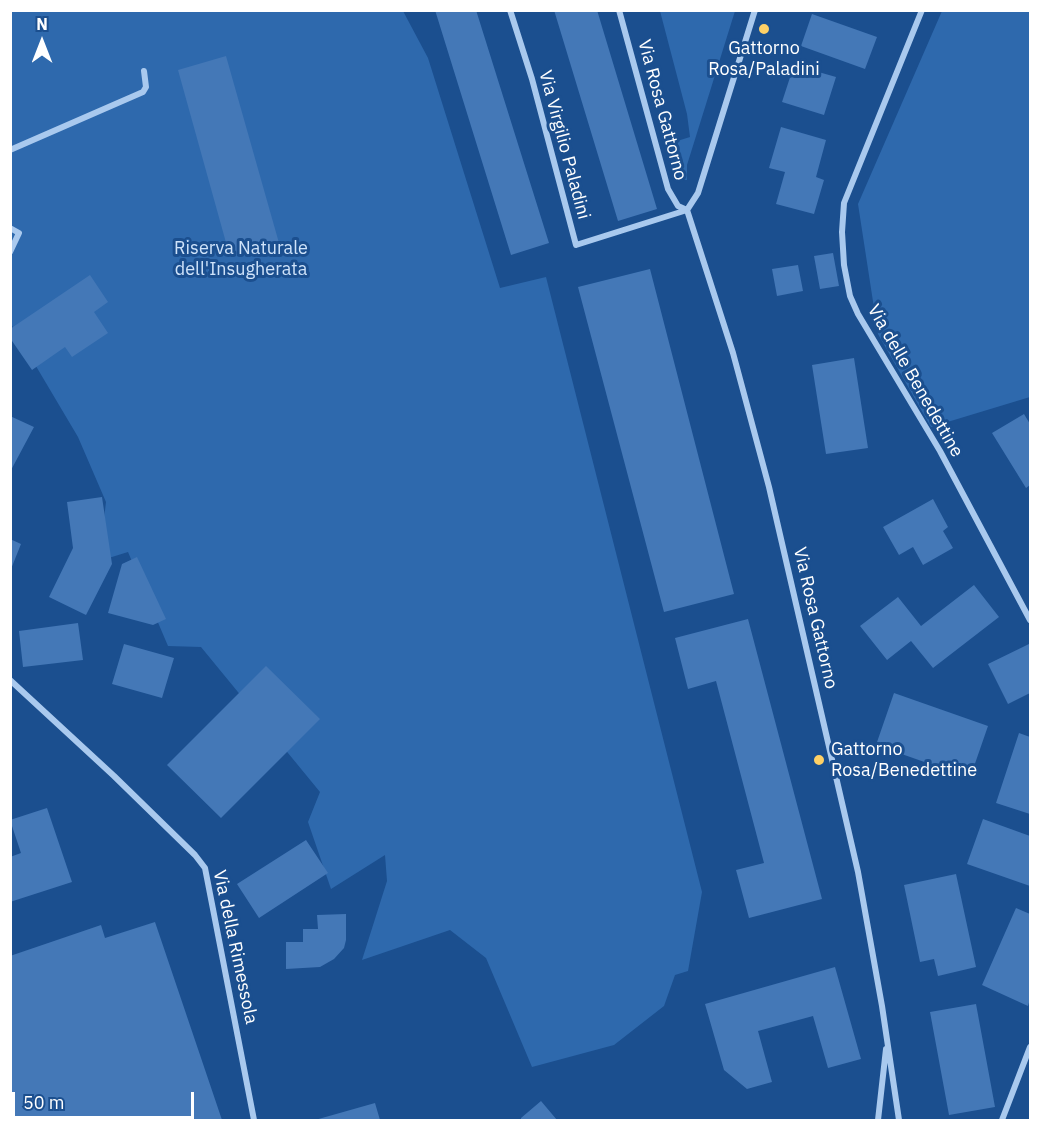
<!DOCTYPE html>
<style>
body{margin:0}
#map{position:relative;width:1041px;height:1131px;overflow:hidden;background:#1b4f8f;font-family:"IBM Plex Sans",sans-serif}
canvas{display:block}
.frame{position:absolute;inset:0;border:12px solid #fff;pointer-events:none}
.north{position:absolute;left:12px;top:12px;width:60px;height:60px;-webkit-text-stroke:4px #1b4f8f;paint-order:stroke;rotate:0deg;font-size:16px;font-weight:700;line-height:24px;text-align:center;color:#fff}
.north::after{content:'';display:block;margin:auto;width:21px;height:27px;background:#fff;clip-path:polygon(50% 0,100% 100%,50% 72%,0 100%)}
.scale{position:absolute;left:12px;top:1092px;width:182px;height:27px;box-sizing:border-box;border:3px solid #fff;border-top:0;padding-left:8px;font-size:18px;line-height:21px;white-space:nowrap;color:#fff;-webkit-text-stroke:4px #1b4f8f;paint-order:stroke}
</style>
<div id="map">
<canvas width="1041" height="1131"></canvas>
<div class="frame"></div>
<div class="north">N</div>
<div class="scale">50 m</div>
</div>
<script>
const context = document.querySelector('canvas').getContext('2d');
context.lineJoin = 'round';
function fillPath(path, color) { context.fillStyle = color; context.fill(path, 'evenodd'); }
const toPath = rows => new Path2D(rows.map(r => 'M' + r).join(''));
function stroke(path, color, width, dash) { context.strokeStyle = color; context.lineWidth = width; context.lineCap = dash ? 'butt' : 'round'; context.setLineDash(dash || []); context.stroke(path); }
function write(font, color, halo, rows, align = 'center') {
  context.font = font + ' "IBM Plex Sans",sans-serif'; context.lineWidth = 6; context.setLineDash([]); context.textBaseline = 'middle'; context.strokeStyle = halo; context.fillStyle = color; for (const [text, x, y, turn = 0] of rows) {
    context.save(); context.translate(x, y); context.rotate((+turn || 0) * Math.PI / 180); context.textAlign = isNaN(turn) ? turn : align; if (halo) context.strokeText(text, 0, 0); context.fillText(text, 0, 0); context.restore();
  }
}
fillPath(toPath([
 [11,11,403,11,428,58,500,288,546,277,702,892,688,971,675,975,664,1006,614,1045,532,1067,486,958,450,930,362,960,387,881,385,855,331,889,308,822,320,792,201,647,168,646,128,552,99,561,106,502,78,437,11,324],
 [660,11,735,11,687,165,687,180,681,180,674,142,690,137,687,114],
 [942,11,1030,11,1030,397,931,427,878,334,858,204]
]), '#2e69ad');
fillPath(toPath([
 [435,10,476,10,549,243,511,255],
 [554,10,597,10,657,209,618,221],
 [812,14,877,37,865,69,801,46],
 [226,56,279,243,230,257,178,70],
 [794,65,836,77,824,115,782,102],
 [781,127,826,140,816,177,824,180,814,214,776,204,785,172,769,168],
 [833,253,839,286,820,289,814,256],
 [798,265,803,291,777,296,772,269],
 [650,269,734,594,664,612,578,287],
 [90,275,108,302,94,312,108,333,72,357,65,347,32,370,10,338,10,329],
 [854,358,868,448,826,454,812,365],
 [1024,414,1030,424,1030,485,1026,488,992,433],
 [10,416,34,427,10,472],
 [102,497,112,564,86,615,49,597,73,548,67,502],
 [933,499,948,527,943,531,953,548,923,565,913,547,899,555,883,527],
 [10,539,21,544,11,569,10,569],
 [137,557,166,619,153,625,108,613,122,564],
 [974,585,999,617,933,668,911,641,887,660,860,626,898,597,921,626],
 [748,619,822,899,749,918,736,870,764,863,716,681,688,689,675,638],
 [78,623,83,660,23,667,19,631],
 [124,644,174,658,162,698,112,684],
 [1029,644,1030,693,1008,704,988,664],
 [266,666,320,719,221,818,167,765],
 [894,693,988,726,970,778,876,745],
 [1019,733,1030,737,1030,814,996,803],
 [47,808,72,882,10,902,10,857,21,853,10,820],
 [983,819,1030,836,1030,886,967,864],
 [306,840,328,873,259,918,237,884],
 [956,874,976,967,938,976,934,959,920,962,904,885],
 [1016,908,1030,914,1030,999,1028,1006,982,985],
 [346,914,346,940,344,948,334,959,320,967,286,969,286,942,303,942,303,929,318,929,317,915],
 [155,922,222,1120,10,1120,10,956,101,925,105,938],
 [835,967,861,1059,828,1068,813,1016,758,1031,772,1082,747,1089,724,1070,705,1004],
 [976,1004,995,1107,949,1115,930,1012],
 [541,1101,557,1120,521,1120,521,1118],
 [375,1103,380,1120,315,1120]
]), '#4478b7');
stroke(toPath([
 [510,10,532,79,576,245,687,210],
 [619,10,668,189,678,206,687,210,733,353,769,487,858,872,882,1006,899,1120],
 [922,10,844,203,842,232,844,265,850,296,858,314,940,451,1030,620],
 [10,150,143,92,146,87,144,71],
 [687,210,698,193,755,10],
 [10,228,19,233,10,252],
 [10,680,114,776,195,855,205,868,254,1120],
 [878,1120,886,1049],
 [1002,1120,1030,1047]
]), '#a9c9ee', 6);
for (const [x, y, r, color] of [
 [764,29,6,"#ffd166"],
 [819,760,6,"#ffd166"]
]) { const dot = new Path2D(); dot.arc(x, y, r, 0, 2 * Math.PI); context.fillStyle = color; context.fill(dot); stroke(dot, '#1b4f8f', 2); }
write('18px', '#fff', '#1b4f8f', [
 ["Gattorno",764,49],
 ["Rosa/Paladini",764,70],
 ["Gattorno",831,750,"left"],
 ["Rosa/Benedettine",831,771,"left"]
]);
write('18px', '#fff', '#1b4f8f', [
 ["Via Rosa Gattorno",662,110,75],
 ["Via Virgilio Paladini",564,145,75],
 ["Via delle Benedettine",915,381,60],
 ["Via Rosa Gattorno",815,618,77],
 ["Via della Rimessola",235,947,78]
]);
write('18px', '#cfe3fa', '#1b4f8f', [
 ["Riserva Naturale",241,249],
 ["dell'Insugherata",241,270]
]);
</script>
